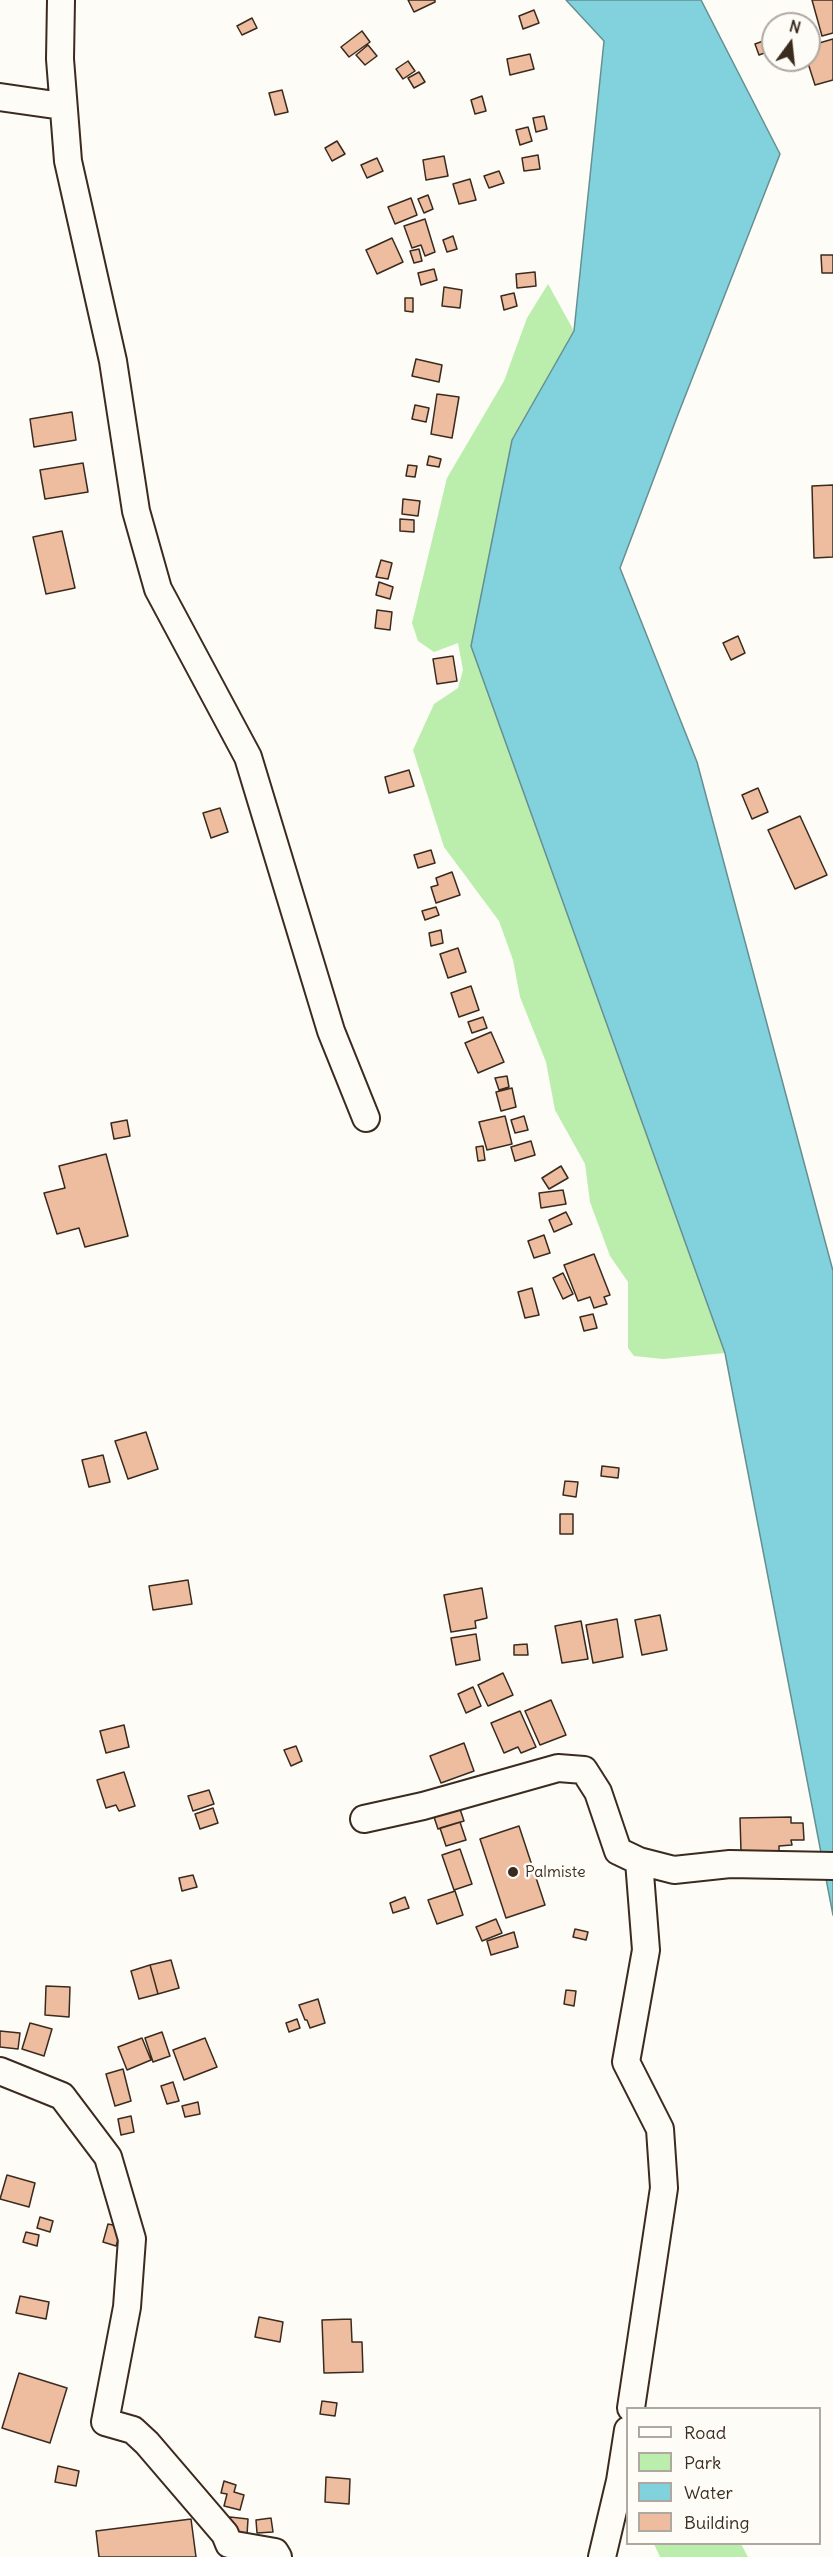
<!DOCTYPE html>
<style>
body{margin:0}
#map{position:relative;width:833px;height:2557px;overflow:hidden;background:#fdfcf7;font-family:Delius,sans-serif}
canvas{display:block}
.legend{position:absolute;left:626px;top:2407px;width:195px;height:138px;box-sizing:border-box;background:#fdfcf7;border:2px solid #afa8a0;margin:0;padding:8px 10px;list-style:none;font-size:18px;color:#3b2a1e}
.legend li{display:flex;align-items:center;gap:12px;height:30px}
.legend b{width:30px;border:2px solid #afa8a0}
.north{position:absolute;left:761px;top:12px;width:60px;height:60px;box-sizing:border-box;background:#fdfcf7;border:2px solid #afa8a0;border-radius:50%;rotate:15deg;font-size:16px;font-weight:700;line-height:24px;text-align:center;color:#3b2a1e}
.north::after{content:'';display:block;margin:auto;width:21px;height:27px;background:#3b2a1e;clip-path:polygon(50% 0,100% 100%,50% 72%,0 100%)}
</style>
<div id="map">
<canvas width="833" height="2557"></canvas>
<ul class="legend">
<li><b style="height:8px;background:#fdfcf7"></b>Road</li>
<li><b style="height:16px;background:#bbedad"></b>Park</li>
<li><b style="height:16px;background:#82d2dd"></b>Water</li>
<li><b style="height:16px;background:#eebc9f"></b>Building</li>
</ul>
<div class="north">N</div>
</div>
<script>
const context = document.querySelector('canvas').getContext('2d');
context.lineJoin = 'round';
function fillPath(path, color) { context.fillStyle = color; context.fill(path, 'evenodd'); }
const toPath = rows => new Path2D(rows.map(r => 'M' + r).join(''));
function stroke(path, color, width, dash) { context.strokeStyle = color; context.lineWidth = width; context.lineCap = dash ? 'butt' : 'round'; context.setLineDash(dash || []); context.stroke(path); }
function write(font, color, halo, rows, align = 'center') {
  context.font = font + ' Delius,sans-serif'; context.lineWidth = 5; context.setLineDash([]); context.textBaseline = 'middle'; context.strokeStyle = halo; context.fillStyle = color; for (const [text, x, y, turn = 0] of rows) {
    context.save(); context.translate(x, y); context.rotate((+turn || 0) * Math.PI / 180); context.textAlign = isNaN(turn) ? turn : align; if (halo) context.strokeText(text, 0, 0); context.fillText(text, 0, 0); context.restore();
  }
}
fillPath(toPath([
 [548,284,574,331,512,440,471,646,725,1353,663,1359,634,1356,628,1348,628,1282,610,1256,590,1202,585,1164,555,1110,546,1062,520,997,513,960,499,921,444,847,413,750,434,704,458,688,463,670,458,643,434,652,418,641,412,623,447,478,504,381,527,318],
 [654,2544,741,2544,748,2557,660,2557]
]), '#bbedad');
const water = toPath([
 [566,0,701,0,780,154,677,417,620,568,697,762,833,1271,833,1915,725,1353,471,646,512,440,574,331,604,41,566,0]
]);
fillPath(water, '#82d2dd');
stroke(water, '#668f91', 1.5);
const building = toPath([
 [408,0,435,0,435,2,414,12,408,0],
 [812,0,833,0,833,33,822,36,812,0],
 [534,10,539,23,523,29,519,16,534,10],
 [252,18,257,28,242,35,237,26,252,18],
 [362,31,370,42,349,57,341,47,362,31],
 [833,39,833,80,815,85,807,60,809,46,833,39],
 [766,40,770,51,759,55,755,44,766,40],
 [368,45,377,56,365,65,356,55,368,45],
 [530,54,534,69,510,75,507,59,530,54],
 [408,61,415,71,403,79,396,69,408,61],
 [419,72,425,82,414,88,408,78,419,72],
 [282,90,288,112,275,115,269,93,282,90],
 [482,96,486,111,475,114,471,100,482,96],
 [544,116,547,129,536,132,533,118,544,116],
 [528,127,532,141,520,145,516,130,528,127],
 [337,141,345,154,332,161,325,148,337,141],
 [538,155,540,169,524,171,522,158,538,155],
 [444,156,448,176,426,180,423,160,444,156],
 [377,158,383,171,367,178,361,165,377,158],
 [499,171,504,183,489,188,484,176,499,171],
 [470,179,476,200,459,204,453,184,470,179],
 [428,195,433,209,424,213,418,199,428,195],
 [411,198,417,215,395,224,388,207,411,198],
 [425,219,435,252,425,256,421,245,412,248,404,226,425,219],
 [453,236,457,249,447,252,443,240,453,236],
 [392,238,403,262,377,274,366,250,392,238],
 [419,249,422,261,414,263,410,251,419,249],
 [821,255,833,255,833,273,822,273,821,255],
 [434,269,437,280,421,285,418,273,434,269],
 [535,272,536,286,517,288,516,274,535,272],
 [444,287,462,290,460,308,442,306,444,287],
 [514,293,517,306,504,310,501,296,514,293],
 [405,298,413,298,413,312,405,311,405,298],
 [416,359,442,365,439,382,412,376,416,359],
 [437,394,459,397,452,438,431,434,437,394],
 [415,405,429,408,426,422,412,419,415,405],
 [72,412,76,440,34,447,30,419,72,412],
 [429,456,441,459,439,467,427,465,429,456],
 [83,463,88,492,45,499,40,470,83,463],
 [408,465,417,466,415,477,406,476,408,465],
 [833,485,833,557,814,558,812,486,833,485],
 [403,499,420,501,418,516,402,514,403,499],
 [400,519,414,520,414,532,400,531,400,519],
 [62,531,75,588,46,594,33,537,62,531],
 [381,560,392,563,388,579,376,577,381,560],
 [379,582,393,587,390,599,376,595,379,582],
 [377,610,392,612,390,630,375,628,377,610],
 [738,636,745,653,731,660,723,643,738,636],
 [453,656,457,681,437,684,433,659,453,656],
 [409,770,414,786,389,793,385,777,409,770],
 [758,788,768,812,752,819,742,795,758,788],
 [220,808,228,832,211,838,203,813,220,808],
 [800,816,827,875,795,889,768,830,800,816],
 [431,850,435,863,418,868,414,855,431,850],
 [452,872,460,895,436,903,431,887,438,885,436,878,452,872],
 [436,907,439,915,425,920,422,911,436,907],
 [441,930,443,943,431,946,429,933,441,930],
 [458,948,466,972,448,978,440,954,458,948],
 [471,986,479,1010,459,1017,451,993,471,986],
 [483,1017,487,1028,472,1033,468,1022,483,1017],
 [491,1032,504,1062,478,1073,465,1043,491,1032],
 [507,1076,509,1087,499,1090,495,1078,507,1076],
 [512,1088,516,1107,501,1111,496,1092,512,1088],
 [505,1116,512,1144,487,1150,479,1122,505,1116],
 [524,1116,528,1130,515,1133,511,1120,524,1116],
 [127,1120,130,1136,114,1139,111,1123,127,1120],
 [531,1141,535,1155,515,1161,511,1147,531,1141],
 [483,1146,485,1160,478,1161,476,1147,483,1146],
 [106,1154,128,1236,85,1247,79,1228,57,1234,44,1193,65,1188,59,1166,106,1154],
 [561,1166,568,1178,549,1189,542,1178,561,1166],
 [563,1190,566,1204,541,1208,539,1193,563,1190],
 [566,1212,572,1224,554,1232,549,1220,566,1212],
 [544,1235,550,1253,534,1258,528,1241,544,1235],
 [594,1254,610,1295,604,1297,607,1304,594,1308,590,1297,578,1301,564,1265,594,1254],
 [563,1273,573,1294,563,1299,553,1278,563,1273],
 [532,1288,539,1315,525,1318,518,1292,532,1288],
 [593,1314,597,1328,584,1331,580,1317,593,1314],
 [146,1432,158,1469,128,1479,115,1441,146,1432],
 [103,1455,110,1482,89,1487,82,1460,103,1455],
 [602,1466,619,1468,618,1478,601,1476,602,1466],
 [565,1481,578,1482,576,1497,563,1495,565,1481],
 [560,1514,573,1514,573,1534,560,1534,560,1514],
 [188,1580,192,1604,153,1610,149,1586,188,1580],
 [482,1588,487,1618,475,1621,476,1628,451,1632,444,1595,482,1588],
 [660,1615,667,1650,642,1655,635,1620,660,1615],
 [617,1619,623,1657,593,1663,586,1625,617,1619],
 [581,1621,588,1659,562,1663,555,1626,581,1621],
 [476,1634,480,1660,456,1665,451,1638,476,1634],
 [527,1644,528,1655,514,1655,514,1645,527,1644],
 [503,1673,513,1695,488,1706,478,1685,503,1673],
 [473,1687,481,1706,466,1713,458,1694,473,1687],
 [551,1700,566,1735,540,1745,525,1711,551,1700],
 [520,1711,536,1747,521,1753,518,1747,504,1753,491,1723,520,1711],
 [124,1725,129,1747,106,1753,100,1731,124,1725],
 [464,1743,474,1771,441,1783,430,1756,464,1743],
 [296,1746,302,1761,291,1766,284,1750,296,1746],
 [124,1772,135,1806,119,1811,116,1805,106,1808,97,1780,124,1772],
 [209,1790,214,1804,193,1811,188,1796,209,1790],
 [458,1803,464,1821,438,1829,432,1811,458,1803],
 [213,1808,218,1823,200,1829,195,1814,213,1808],
 [791,1817,791,1823,803,1823,804,1840,791,1840,792,1845,779,1846,779,1852,741,1852,740,1818,791,1817],
 [460,1822,466,1840,446,1846,440,1828,460,1822],
 [519,1826,545,1905,506,1918,480,1839,519,1826],
 [460,1849,472,1884,454,1890,442,1855,460,1849],
 [193,1875,197,1887,182,1891,179,1878,193,1875],
 [455,1891,463,1915,437,1924,428,1900,455,1891],
 [405,1897,409,1908,393,1913,390,1903,405,1897],
 [496,1919,502,1933,482,1941,476,1927,496,1919],
 [575,1929,588,1932,586,1940,573,1937,575,1929],
 [514,1932,518,1947,491,1955,487,1941,514,1932],
 [171,1960,179,1988,158,1994,150,1965,171,1960],
 [150,1965,158,1994,139,1999,131,1971,150,1965],
 [46,1986,70,1987,69,2017,45,2015,46,1986],
 [566,1990,576,1991,574,2006,564,2004,566,1990],
 [318,1999,325,2023,310,2028,307,2020,305,2020,299,2005,318,1999],
 [297,2019,300,2028,289,2032,286,2023,297,2019],
 [30,2023,52,2029,44,2056,22,2049,30,2023],
 [0,2031,20,2033,18,2049,0,2047,0,2031],
 [162,2032,170,2056,153,2062,145,2038,162,2032],
 [142,2038,151,2060,127,2070,118,2047,142,2038],
 [205,2038,217,2067,184,2080,173,2050,205,2038],
 [123,2069,131,2101,115,2106,106,2074,123,2069],
 [173,2082,179,2101,167,2104,161,2086,173,2082],
 [198,2102,200,2114,185,2117,182,2106,198,2102],
 [131,2116,134,2132,121,2135,118,2119,131,2116],
 [7,2175,35,2183,29,2207,0,2199,7,2175],
 [40,2217,53,2221,50,2232,37,2228,40,2217],
 [108,2224,122,2227,116,2246,103,2242,108,2224],
 [26,2232,39,2235,37,2246,23,2242,26,2232],
 [20,2296,49,2302,46,2319,16,2313,20,2296],
 [259,2317,283,2322,280,2342,255,2337,259,2317],
 [351,2319,352,2342,362,2342,363,2372,324,2373,322,2320,351,2319],
 [19,2373,67,2388,50,2443,2,2428,19,2373],
 [322,2401,337,2403,335,2416,320,2414,322,2401],
 [58,2466,79,2471,76,2486,55,2482,58,2466],
 [326,2477,350,2479,349,2504,325,2502,326,2477],
 [224,2481,236,2485,234,2492,244,2495,240,2510,224,2506,227,2494,221,2493,224,2481],
 [230,2517,248,2519,247,2535,229,2533,230,2517],
 [271,2518,273,2532,257,2533,256,2520,271,2518],
 [191,2519,196,2557,99,2557,96,2531,191,2519]
]);
fillPath(building, '#eebc9f');
stroke(building, '#3b2a1e', 1.5);
const street = toPath([
 [61,0,60,59,68,161,113,361,136,511,158,589,248,757,331,1031,366,1118],
 [0,97,62,106],
 [364,1819,423,1806,558,1768,584,1770,598,1792,618,1851,639,1861,674,1870,730,1864,833,1866],
 [0,2071,62,2096,108,2157,132,2239,127,2307,105,2422,133,2430,147,2443,225,2534,229,2544,275,2552,278,2557],
 [631,2408,664,2188,660,2129,626,2062,646,1950,639,1861],
 [602,2557,620,2481,628,2430]
]);
stroke(street, '#3b2a1e', 30);
stroke(street, '#fdfcf7', 26);
for (const [x, y, r, color] of [
 [513,1872,6,"#3b2a1e"]
]) { const dot = new Path2D(); dot.arc(x, y, r, 0, 2 * Math.PI); context.fillStyle = color; context.fill(dot); stroke(dot, '#fdfcf7', 2); }
write('16px', '#3b2a1e', '#fdfcf7', [
 ["Palmiste",525,1872]
], 'left');
</script>
